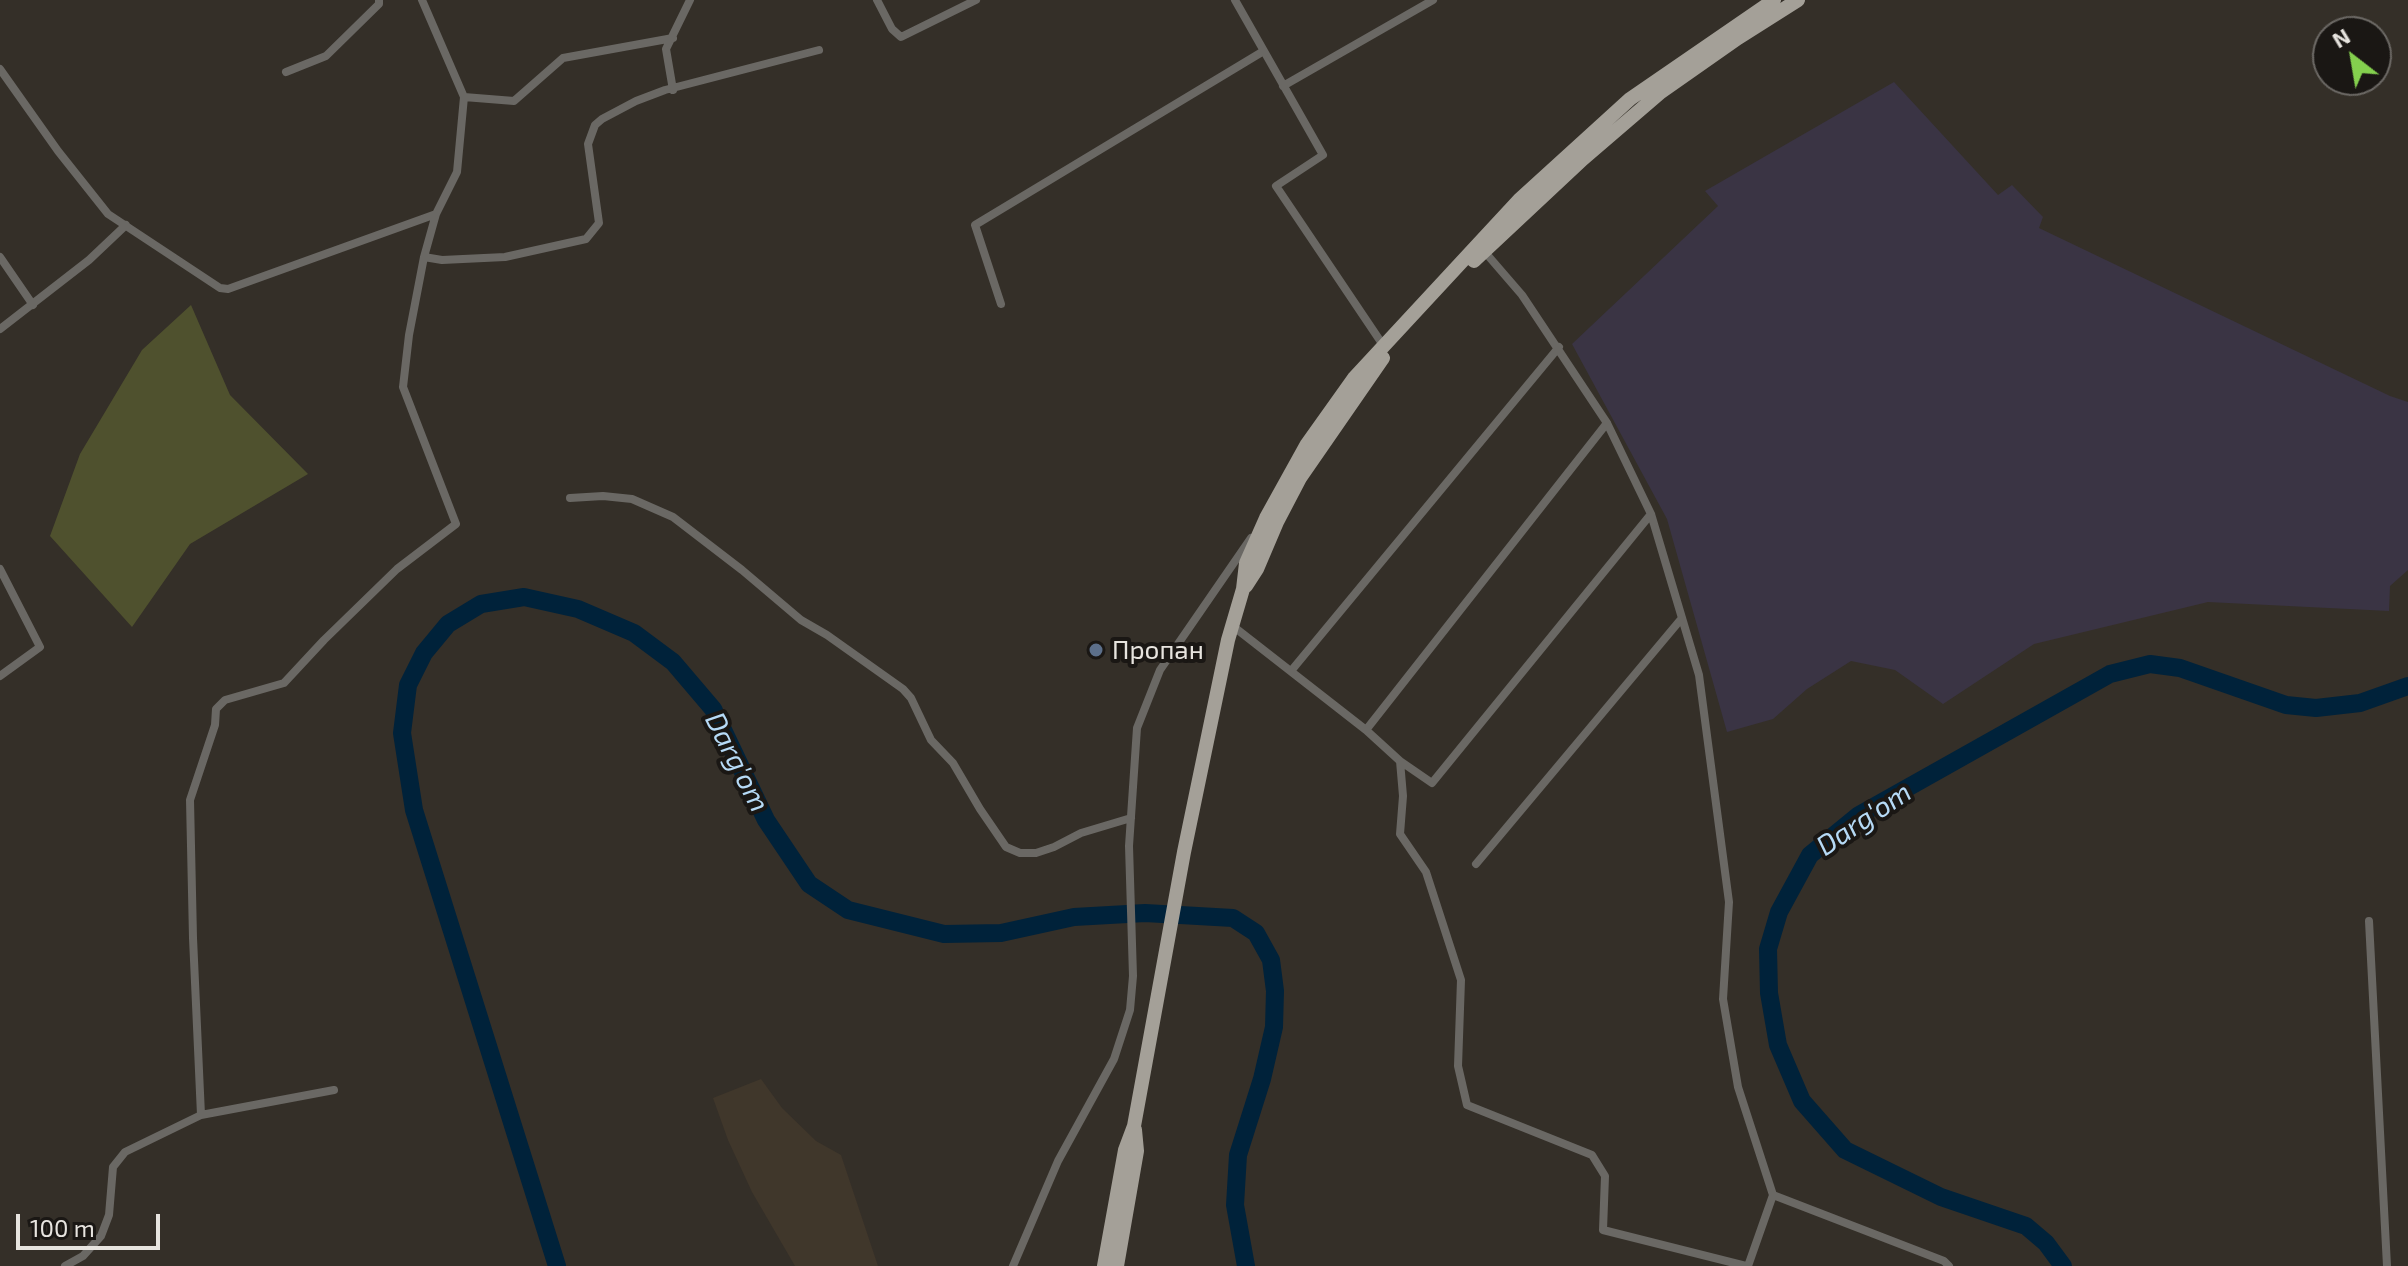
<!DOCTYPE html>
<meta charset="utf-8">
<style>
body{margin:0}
#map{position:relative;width:2408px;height:1266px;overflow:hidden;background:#342f28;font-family:"Exo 2",sans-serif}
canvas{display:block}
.north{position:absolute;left:2312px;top:16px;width:80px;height:80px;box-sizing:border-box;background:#1a1714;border:2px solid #6c6965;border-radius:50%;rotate:329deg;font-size:22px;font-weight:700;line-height:32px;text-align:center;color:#e7e4df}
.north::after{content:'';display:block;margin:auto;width:28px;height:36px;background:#84d04e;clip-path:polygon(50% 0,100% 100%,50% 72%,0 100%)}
.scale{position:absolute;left:16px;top:1214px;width:144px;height:36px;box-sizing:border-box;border:4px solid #e7e4df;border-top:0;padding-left:10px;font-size:24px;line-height:28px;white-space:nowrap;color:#e7e4df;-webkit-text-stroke:6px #1a1714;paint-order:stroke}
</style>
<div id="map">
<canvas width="2408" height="1266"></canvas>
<div class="north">N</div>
<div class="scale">100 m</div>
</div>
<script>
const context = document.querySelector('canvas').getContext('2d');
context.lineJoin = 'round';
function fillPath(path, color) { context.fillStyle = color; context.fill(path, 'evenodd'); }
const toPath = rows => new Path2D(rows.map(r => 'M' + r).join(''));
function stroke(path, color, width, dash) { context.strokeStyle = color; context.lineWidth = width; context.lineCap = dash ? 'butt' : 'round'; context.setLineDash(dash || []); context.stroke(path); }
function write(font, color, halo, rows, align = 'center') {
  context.font = font + ' "Exo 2",sans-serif'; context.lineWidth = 8; context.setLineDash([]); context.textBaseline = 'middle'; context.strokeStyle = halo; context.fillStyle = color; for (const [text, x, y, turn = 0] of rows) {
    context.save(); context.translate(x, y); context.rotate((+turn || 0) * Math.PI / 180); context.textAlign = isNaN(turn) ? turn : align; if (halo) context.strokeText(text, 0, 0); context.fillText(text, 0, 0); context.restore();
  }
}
fillPath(toPath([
 [761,1079,782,1108,816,1141,841,1155,878,1266,795,1266,752,1192,728,1140,713,1098]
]), '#40372b');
fillPath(toPath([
 [1894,82,1998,195,2012,185,2043,217,2039,228,2390,396,2408,402,2408,570,2390,586,2389,611,2208,602,2034,644,1943,704,1895,670,1851,661,1807,689,1773,719,1727,732,1667,519,1572,344,1718,206,1705,191]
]), '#3a3444');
fillPath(toPath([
 [191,305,230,395,308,474,190,544,132,627,50,536,80,454,142,350]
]), '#4f512e');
stroke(toPath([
 [557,1266,414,810,402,733,408,685,424,653,448,624,481,604,524,597,578,609,634,633,673,662,713,709,766,820,809,884,848,910,944,934,1001,933,1074,917,1145,913,1233,918,1256,933,1271,960,1275,991,1274,1027,1262,1079,1238,1155,1235,1205,1246,1266],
 [2063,1266,2046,1243,2026,1226,1941,1197,1845,1150,1802,1101,1778,1045,1769,993,1768,949,1779,912,1810,855,1859,815,2110,674,2150,664,2180,668,2286,705,2316,708,2360,703,2408,686]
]), '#00223a', 18);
stroke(toPath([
 [877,0,892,29,901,37,976,0],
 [1235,0,1323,155,1276,186,1383,345],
 [0,69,58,151,108,214,220,288,228,289,436,214],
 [286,72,326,56,379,4,379,0],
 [1283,86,1433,0],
 [673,90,666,49,690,0],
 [464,97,514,101,563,58,673,38],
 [1484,251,1522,295,1607,423,1651,514,1699,675,1729,902,1723,999,1738,1087,1773,1195,1944,1261,1949,1266],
 [0,257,33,305],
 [424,257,442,260,505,257,586,239,599,223,588,144,595,125,602,119,636,101,665,90,819,50],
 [1001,304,975,225,1262,52],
 [0,329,89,260,126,225],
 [570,498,603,496,632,499,673,517,742,570,801,620,827,635,903,689,911,698,931,740,953,763,980,809,1006,847,1020,853,1036,853,1054,847,1081,833,1131,818],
 [0,569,40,647,0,676],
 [1234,627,1366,730,1400,761,1403,796,1400,834,1426,872,1461,980,1458,1066,1467,1105,1592,1155,1605,1176,1603,1230,1746,1266],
 [1291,671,1559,347],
 [1366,730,1607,423],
 [1400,761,1432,783,1651,514],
 [1476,864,1682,618],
 [2369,921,2387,1266],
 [201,1115,193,938,190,800,215,725,216,709,225,700,284,683,324,640,397,569,456,524,403,387,409,335,424,257,436,214,457,172,464,97,422,0],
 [65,1266,83,1256,101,1236,109,1215,113,1167,125,1152,201,1115,334,1090],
 [1013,1266,1058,1161,1114,1059,1130,1010,1133,976,1129,846,1137,728,1160,670,1251,538],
 [1748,1266,1773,1195]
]), '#6a6864', 8);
stroke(toPath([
 [1474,261,1583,159,1661,92,1738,38,1798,0],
 [1246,586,1257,569,1277,522,1300,478,1383,358],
 [1104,1266,1125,1150,1134,1126,1184,852,1228,640,1243,589,1246,563,1266,518,1307,444,1354,378,1519,200,1630,99,1774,0],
 [1117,1266,1137,1151,1135,1130]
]), '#a4a098', 14);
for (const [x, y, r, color] of [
 [1096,650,8,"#5c6f8a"]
]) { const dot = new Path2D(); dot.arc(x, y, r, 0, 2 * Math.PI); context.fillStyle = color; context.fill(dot); stroke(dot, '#1a1714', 3); }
write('26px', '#e7e4df', '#1a1714', [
 ["Пропан",1112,650]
], 'left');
write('italic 28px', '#b6daf6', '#1a1714', [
 ["Darg'om",737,762,63],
 ["Darg'om",1864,819,-34]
]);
</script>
